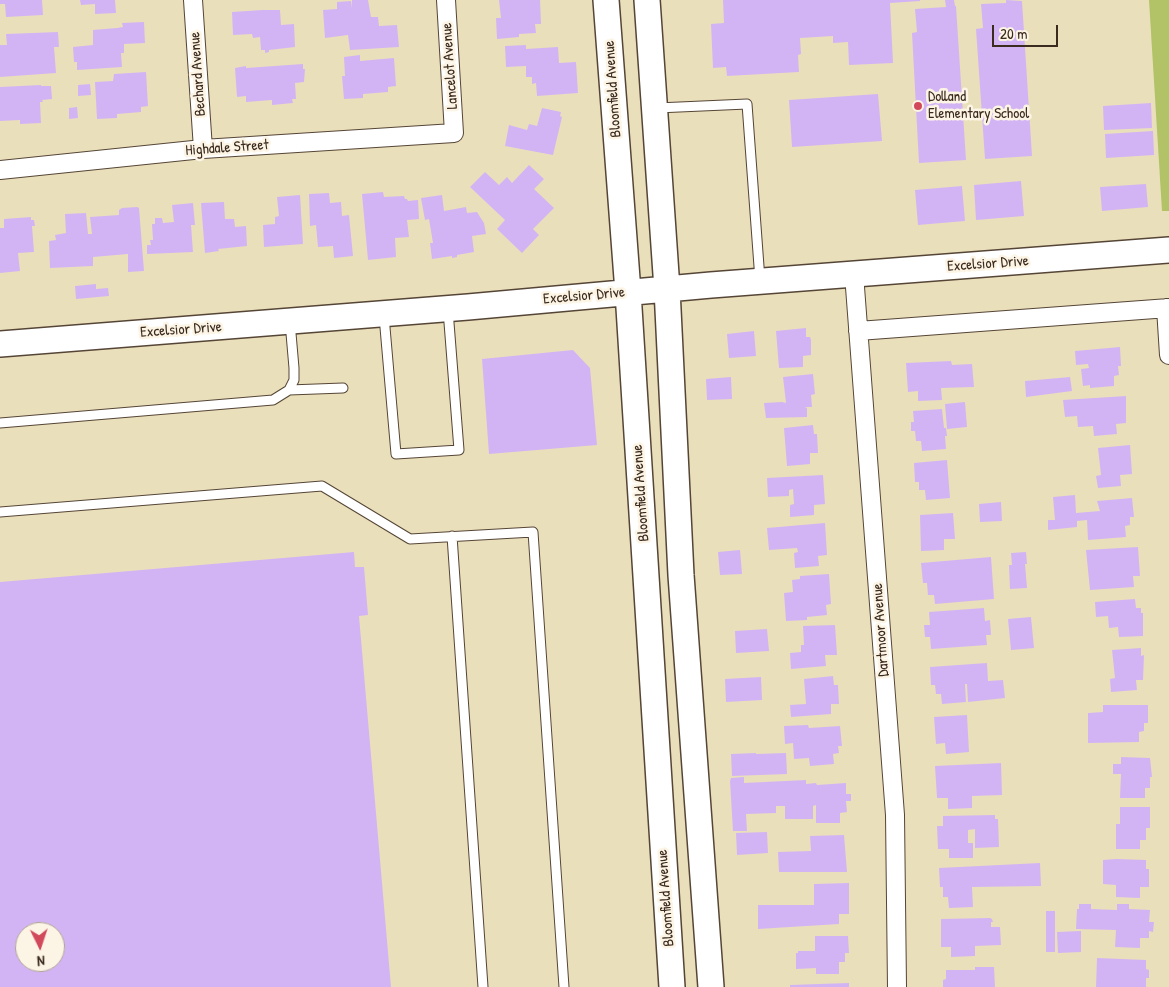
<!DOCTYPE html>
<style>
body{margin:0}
#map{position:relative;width:1169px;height:987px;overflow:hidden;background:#eadfbb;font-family:"Patrick Hand",sans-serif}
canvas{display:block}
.north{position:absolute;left:15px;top:922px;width:50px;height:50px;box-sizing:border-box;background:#fcf5e5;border:1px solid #afa495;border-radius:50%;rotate:176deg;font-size:14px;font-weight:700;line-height:20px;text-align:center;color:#3b2a1e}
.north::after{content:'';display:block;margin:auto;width:18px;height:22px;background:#d1495b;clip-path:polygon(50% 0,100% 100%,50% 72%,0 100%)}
.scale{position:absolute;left:992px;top:25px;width:66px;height:22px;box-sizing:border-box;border:2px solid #3b2a1e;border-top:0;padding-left:6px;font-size:15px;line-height:18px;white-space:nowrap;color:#3b2a1e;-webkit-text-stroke:4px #fcf5e5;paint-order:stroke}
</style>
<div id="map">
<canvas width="1169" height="987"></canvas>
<div class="north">N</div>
<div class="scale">20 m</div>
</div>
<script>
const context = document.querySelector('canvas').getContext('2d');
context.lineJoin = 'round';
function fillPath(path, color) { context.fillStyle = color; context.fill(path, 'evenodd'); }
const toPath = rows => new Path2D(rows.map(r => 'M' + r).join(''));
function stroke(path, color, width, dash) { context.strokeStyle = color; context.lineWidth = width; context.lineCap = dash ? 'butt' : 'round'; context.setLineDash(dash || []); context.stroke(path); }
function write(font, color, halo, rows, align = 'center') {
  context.font = font + ' "Patrick Hand",sans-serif'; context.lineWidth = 5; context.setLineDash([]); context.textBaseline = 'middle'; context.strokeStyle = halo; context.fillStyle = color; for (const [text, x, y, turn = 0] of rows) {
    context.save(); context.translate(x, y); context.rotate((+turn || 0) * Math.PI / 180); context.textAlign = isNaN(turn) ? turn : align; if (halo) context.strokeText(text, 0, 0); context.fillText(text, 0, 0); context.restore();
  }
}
fillPath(toPath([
 [1149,0,1169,0,1169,211,1162,211]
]), '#b1c366');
fillPath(toPath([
 [0,0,42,0,43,15,6,17,5,4,0,4],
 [80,0,115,0,116,13,95,14,95,4,81,5],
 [352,0,368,0,371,17,378,17,379,26,397,25,399,47,350,50,348,35,325,38,323,10,337,9,337,2,351,1,352,8],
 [499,0,540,0,541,24,535,24,536,33,519,34,519,37,497,39,496,18,501,18],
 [723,0,920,0,920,1,890,3,893,63,849,65,848,42,833,43,833,36,800,38,801,54,798,55,799,72,727,76,726,67,713,68,711,24,724,23],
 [945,0,954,0,955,6,956,6,966,160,919,163,912,33,917,32,915,9,946,7],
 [1006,0,1022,1,1032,156,985,159,976,29,983,28,981,4,1006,3],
 [262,10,280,10,281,25,294,24,295,47,269,50,269,52,265,53,265,50,261,50,260,37,253,38,252,34,233,35,232,12],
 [144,22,145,43,124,44,124,53,121,53,122,67,77,70,77,62,74,62,73,47,93,45,93,30,117,28,123,27,122,23],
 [58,32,59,47,54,47,56,73,0,77,0,45,7,45,6,34],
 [526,45,526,49,558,47,559,63,576,62,578,93,537,96,536,83,532,84,532,77,526,77,526,66,506,67,505,46],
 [360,55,360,61,394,58,396,86,388,87,388,92,363,94,363,98,344,99,342,76,345,76,344,57],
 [303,64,303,69,305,69,304,82,295,83,296,99,292,99,293,103,272,105,272,100,246,102,246,96,237,97,235,68,246,66,246,68],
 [146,72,148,106,141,107,141,112,117,114,117,118,97,119,95,82,113,81,114,74],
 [90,84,91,95,78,96,78,85],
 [41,85,41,86,51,86,52,99,42,100,43,102,40,102,41,123,20,124,20,120,0,121,0,87],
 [878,94,882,141,792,147,789,100],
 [1151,103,1152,128,1104,130,1103,106],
 [77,107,78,118,69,119,69,108],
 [542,108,561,112,560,116,562,117,553,155,505,146,509,125,527,130,529,124,537,126],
 [1153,131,1154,155,1106,158,1105,134],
 [529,165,544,179,534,189,554,208,533,229,539,235,522,253,497,229,505,220,470,187,485,172,499,185,507,177,512,183],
 [1021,181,1024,216,976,220,974,185],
 [1146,184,1148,207,1102,211,1100,187],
 [962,186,965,221,918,225,915,190],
 [383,192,384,197,404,196,405,199,407,199,408,201,418,200,419,219,407,220,409,237,395,238,396,257,368,260,362,194],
 [329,193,330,203,341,202,342,216,349,215,353,256,334,258,333,246,318,247,316,225,310,226,309,194],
 [300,195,303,244,264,247,263,225,275,224,275,217,279,216,277,197],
 [442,195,444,211,466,207,467,213,477,212,484,223,486,234,472,236,474,252,457,255,457,257,452,258,452,256,432,259,430,243,433,243,429,219,425,220,421,198],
 [224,202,225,219,234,219,235,227,246,226,247,246,218,249,219,251,205,253,201,203],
 [193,203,195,225,191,225,193,252,147,254,147,245,151,245,150,240,153,240,152,224,155,224,155,218,162,218,163,223,174,222,172,205],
 [137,207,139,208,144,271,128,272,128,254,93,257,93,266,50,268,49,241,56,240,55,235,66,233,65,214,86,213,88,234,92,234,90,217,119,215,119,210,122,208],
 [31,217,31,220,34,220,35,226,32,226,34,252,18,253,20,271,0,273,0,228,4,228,4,219],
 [96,284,96,289,108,288,109,296,76,299,75,286],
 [806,328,806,337,810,337,811,340,811,355,803,356,803,367,779,368,776,331],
 [754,331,756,356,729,358,727,334],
 [1120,347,1121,366,1118,366,1119,375,1114,376,1114,386,1090,388,1090,385,1083,386,1081,369,1089,368,1088,364,1076,365,1075,351],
 [573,350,590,368,597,445,489,454,482,359],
 [951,361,952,365,972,364,974,387,941,388,942,400,918,401,918,391,908,392,906,363],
 [813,374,815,394,811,395,812,407,805,407,807,408,807,417,766,418,764,403,782,402,786,403,783,377],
 [731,377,732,399,707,400,706,379],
 [1070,377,1072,391,1026,397,1025,381],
 [1126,396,1126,423,1116,424,1117,434,1094,436,1093,426,1078,427,1077,416,1065,417,1063,400],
 [965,402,967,427,947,429,945,404],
 [942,409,944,428,946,428,947,436,945,436,946,449,922,451,921,441,916,441,915,431,911,431,911,422,914,422,913,411],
 [813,425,814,434,817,434,818,453,810,453,810,464,787,466,784,428],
 [1130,445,1132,474,1120,475,1121,486,1098,488,1096,476,1101,475,1098,448],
 [947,460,950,498,926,500,925,490,919,490,919,482,915,482,914,463],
 [823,475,825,504,814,505,814,515,790,517,790,505,794,504,793,489,789,490,789,496,768,497,767,478],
 [1075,495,1076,513,1100,511,1097,501,1132,498,1134,517,1130,517,1130,525,1125,526,1126,537,1088,540,1087,520,1077,521,1077,527,1048,530,1048,520,1055,520,1053,497],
 [1001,502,1002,521,980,522,979,504],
 [953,513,955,539,944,539,944,550,921,551,920,515],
 [825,523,827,555,818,556,819,566,795,568,794,553,798,552,797,548,769,550,767,528],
 [1138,547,1140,576,1133,576,1134,587,1090,590,1086,550],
 [740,550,742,574,720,575,718,552],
 [354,552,355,567,364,567,368,615,359,616,391,987,0,987,0,582],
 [25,932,55,932,55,962,25,962],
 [1026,552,1027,564,1025,564,1027,588,1010,589,1009,565,1012,565,1011,553],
 [991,557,994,599,935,604,934,595,928,595,927,583,923,583,921,563],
 [829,574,831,604,826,605,827,615,807,617,807,620,786,621,784,593,793,592,792,580,800,579,800,576],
 [1135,599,1136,608,1141,608,1141,613,1143,613,1143,636,1119,637,1118,627,1109,628,1108,616,1096,617,1095,602],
 [984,608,985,621,990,620,991,635,986,635,987,645,931,649,930,637,925,637,924,625,930,625,929,612],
 [1031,617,1034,648,1011,650,1008,619],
 [835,625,837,655,825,655,826,666,791,669,790,653,801,652,801,645,804,645,803,626],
 [767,629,769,651,736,653,735,631],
 [1141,648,1141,656,1144,655,1143,680,1136,680,1137,690,1111,692,1110,679,1115,678,1112,650],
 [987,663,988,681,1003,680,1005,698,968,702,967,684,965,684,966,702,942,704,941,694,936,694,935,685,931,685,930,667],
 [833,676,834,685,838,685,839,704,831,704,831,714,791,717,790,705,806,704,804,679],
 [761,677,762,700,726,702,725,679],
 [1103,705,1148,705,1148,723,1144,723,1144,731,1139,732,1139,742,1088,743,1088,713,1103,712],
 [967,715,969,752,946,754,945,743,936,744,934,717],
 [808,725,809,728,840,726,842,746,838,746,839,753,833,754,834,764,810,766,809,758,794,759,793,743,785,744,784,726],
 [756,753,756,754,786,753,787,774,732,776,731,754],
 [1121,757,1150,758,1152,777,1150,777,1150,788,1145,788,1145,798,1120,798,1121,774,1113,774,1113,764,1121,764],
 [1001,763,1002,795,972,796,972,808,948,809,948,798,937,798,935,766],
 [744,777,744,783,806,780,806,784,816,783,817,785,846,783,846,794,851,794,851,801,846,801,847,812,840,813,840,823,816,823,816,805,813,806,813,819,785,819,785,806,776,806,776,813,746,814,747,831,733,831,730,781,731,778],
 [1120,807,1150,807,1150,828,1146,828,1146,840,1140,840,1140,849,1116,849,1116,824,1120,824],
 [995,815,995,819,998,819,999,847,975,848,975,829,968,830,968,843,973,843,973,858,949,858,949,849,938,849,937,826,943,826,943,816],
 [767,832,768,853,737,855,736,833],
 [844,835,847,872,779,872,778,852,811,851,810,836],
 [1116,859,1146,860,1146,869,1149,869,1149,887,1140,887,1140,898,1116,897,1116,885,1103,884,1103,860],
 [1040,863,1041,886,972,887,973,907,949,908,948,897,943,897,943,887,940,887,939,868],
 [849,883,849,914,839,914,839,924,758,929,758,905,814,905,814,884],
 [1079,904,1091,904,1091,909,1117,910,1117,904,1129,904,1129,909,1150,910,1149,922,1154,922,1153,932,1149,931,1149,938,1140,938,1140,948,1115,947,1116,930,1076,929,1077,909,1079,909],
 [1046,911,1055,911,1055,952,1046,952],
 [990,918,992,919,993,922,991,922,991,927,1000,927,1001,945,975,946,975,956,951,957,951,947,941,947,941,919],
 [1081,931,1081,952,1058,953,1057,932],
 [815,936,848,936,849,953,845,953,845,962,839,962,839,974,816,974,816,968,796,969,796,953,798,953,798,951,815,951],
 [1097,958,1146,960,1146,969,1149,970,1149,978,1146,978,1146,987,1096,987],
 [975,967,994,967,995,987,943,987,943,980,946,979,946,970,975,970],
 [849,983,849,987,790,987,790,985]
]), '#d2b4f5');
const lane = toPath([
 [657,108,747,104,760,280],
 [384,316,396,454,459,450,448,310],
 [289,390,294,380,294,368,290,322],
 [0,423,273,400,289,390,343,388],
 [0,512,322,486,410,539,533,532,564,987],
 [452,536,483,987]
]);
const street = toPath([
 [193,0,203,149],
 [0,170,203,149,454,133,446,0],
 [854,274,895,815,897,987],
 [1166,308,1169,355],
 [858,331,1169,308]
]);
const secondary = toPath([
 [606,0,628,292,672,987],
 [647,0,667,289,681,575,711,987],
 [0,344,468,307,711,285,1169,250]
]);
stroke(lane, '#554536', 11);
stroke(street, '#554536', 20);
stroke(secondary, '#554536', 28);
stroke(lane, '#fff', 9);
stroke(street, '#fff', 18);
stroke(secondary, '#fff', 25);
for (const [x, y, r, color] of [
 [918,106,5,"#d1495b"]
]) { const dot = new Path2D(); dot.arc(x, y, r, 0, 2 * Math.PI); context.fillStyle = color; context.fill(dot); stroke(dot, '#fcf5e5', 2); }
write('15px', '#3b2a1e', '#fcf5e5', [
 ["Lancelot Avenue",450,66,-94],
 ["Bechard Avenue",198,74,-94],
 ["Bloomfield Avenue",613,89,-94],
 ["Highdale Street",227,148,-4],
 ["Excelsior Drive",988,264,-4],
 ["Excelsior Drive",584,296,-5],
 ["Excelsior Drive",181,330,-4],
 ["Bloomfield Avenue",641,493,-94],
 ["Dartmoor Avenue",881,630,-94],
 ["Bloomfield Avenue",666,898,-94]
]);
write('15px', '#3b2a1e', '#fcf5e5', [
 ["Dolland",928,97],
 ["Elementary School",928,114]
], 'left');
</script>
